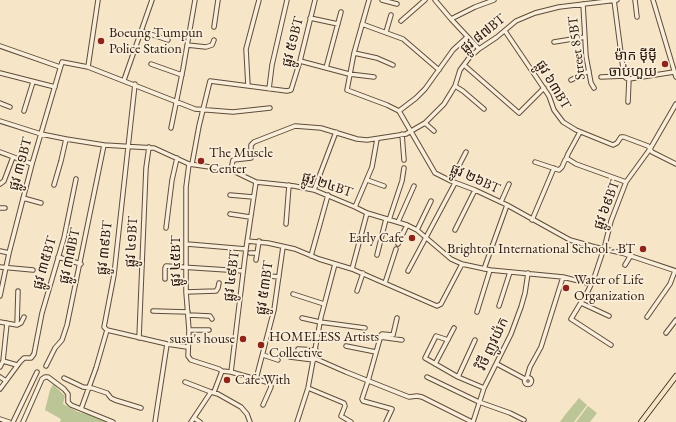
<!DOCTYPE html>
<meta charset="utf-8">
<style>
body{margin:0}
canvas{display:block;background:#f6e5c6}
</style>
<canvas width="676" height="422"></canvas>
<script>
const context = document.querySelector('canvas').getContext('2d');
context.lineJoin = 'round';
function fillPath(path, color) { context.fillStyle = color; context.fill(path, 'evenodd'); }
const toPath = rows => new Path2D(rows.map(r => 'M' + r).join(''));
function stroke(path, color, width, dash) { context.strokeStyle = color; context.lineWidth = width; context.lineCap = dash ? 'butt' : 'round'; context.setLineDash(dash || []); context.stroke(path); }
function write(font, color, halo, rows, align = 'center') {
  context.font = font + ' "EB Garamond","Noto Sans Khmer",serif'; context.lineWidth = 3.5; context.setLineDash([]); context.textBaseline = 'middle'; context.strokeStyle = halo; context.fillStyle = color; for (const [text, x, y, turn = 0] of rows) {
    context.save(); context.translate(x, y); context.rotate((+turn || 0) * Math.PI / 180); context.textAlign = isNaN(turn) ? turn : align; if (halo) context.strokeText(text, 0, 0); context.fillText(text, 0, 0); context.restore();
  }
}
fillPath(toPath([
 [53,384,65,396,63,404,78,412,90,415,107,422,60,422,61,419,45,410,50,390],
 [579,398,587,405,574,422,560,422,565,415,567,417,565,415],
 [588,406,597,413,590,422,576,422]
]), '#bcc596');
const minor = toPath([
 [369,0,354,53,347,90,387,105,399,111,435,173,451,181,475,190,507,205,570,240,595,247,622,253,676,271],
 [382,0,397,4],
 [435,0,451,19,479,49],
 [614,0,624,76],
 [635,0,637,17],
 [653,0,676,77],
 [583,4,586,56,591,83,594,88],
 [310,18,338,24],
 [451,19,475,7,494,0],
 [401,21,425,0],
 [362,24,403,39,439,70],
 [214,27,218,0],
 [141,31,168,40],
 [505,31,549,96,554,110,563,122,576,130,613,145,617,143,621,137,624,137,648,146,652,152,676,164],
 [386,32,391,15],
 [554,42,585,37],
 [187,45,206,47,212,45,214,40],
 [0,46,60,67],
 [354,53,377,58,393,65],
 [300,61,349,74,374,77],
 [151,64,182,75],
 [464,65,519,113,544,88],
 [88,67,98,0],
 [326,68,341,12],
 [0,73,55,87],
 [601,77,624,76,626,78,629,79,674,72],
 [124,80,152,0],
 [571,80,589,71],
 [135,84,114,275,104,327,107,330,167,344,187,347],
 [248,86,246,49,259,0],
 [455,86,463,91,484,109],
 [269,89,272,65,287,0],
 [628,102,629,79],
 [0,103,10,107],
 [24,111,33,82],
 [399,111,416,98,425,89,453,50,467,37],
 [0,121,41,134,66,139,104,145,154,148,189,164,231,170,256,182,294,186,314,190,355,207,367,213,407,225,417,230,451,259,462,264,490,270,563,277,591,284],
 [425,123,434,131],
 [171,128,183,69,195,0],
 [402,134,404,160],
 [0,152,32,164],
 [566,159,568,154,580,132],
 [535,162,559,170,562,167,565,160,568,159,576,164,626,182],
 [189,164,186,187,186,292,189,330,188,356,191,360,219,369,222,371,214,392],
 [192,164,199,126,210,81,287,91,291,90,300,61,315,0],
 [231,170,233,160,251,158,251,145,254,142,295,126,321,128,357,139,367,140,406,134,425,123,444,104,455,86,460,70,469,58,479,49,497,37,516,21,535,13,559,7,617,0],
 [367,180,384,186],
 [451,181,466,152],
 [0,184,4,181,13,157],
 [54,185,61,161,66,139],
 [314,190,336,132],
 [230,195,253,197],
 [23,198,41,203],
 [501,202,509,184],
 [355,207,372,167,377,139],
 [0,208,5,208],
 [230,214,250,217],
 [389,220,402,181,404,168],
 [532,220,554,168],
 [398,222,414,186],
 [286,224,289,185],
 [166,228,172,180,177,158],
 [417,230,431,201],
 [455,230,475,190],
 [247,241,268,243,295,249,319,259,352,269,437,306,441,304,462,264],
 [187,244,246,249],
 [398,244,407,225],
 [0,251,9,253],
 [250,253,257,253],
 [377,255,386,219],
 [311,256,328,195],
 [58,257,81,264],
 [256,260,259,241],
 [625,265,631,255],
 [0,267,33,270],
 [352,269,367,213],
 [484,269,507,205],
 [408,271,455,183],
 [270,276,279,277],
 [165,279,165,268,166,266,243,271],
 [385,283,396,249],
 [357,291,363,273],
 [186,292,216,291,218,288,219,283],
 [293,294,324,304],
 [0,296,9,253,32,164,62,62,88,67,195,109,233,112,270,108],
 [581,303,609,316],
 [499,306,510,272],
 [153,311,188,312],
 [477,312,490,270],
 [189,315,210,316,212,319],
 [647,317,670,284,675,271],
 [302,318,320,322,365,328],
 [0,322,17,325,21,323,24,317],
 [17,325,18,291],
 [189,330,209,330],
 [666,333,676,320],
 [380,337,402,340],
 [139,338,146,168,149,147],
 [448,340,436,336,425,358,458,377,484,388],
 [611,345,571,319,588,291,594,278,605,245,611,221,626,182,650,149,676,104],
 [346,346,376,352],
 [298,349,316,350],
 [263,355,278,360],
 [290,357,314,360],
 [314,358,346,372,409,397,417,396,422,397,472,422],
 [3,361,17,365],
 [435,364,454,328],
 [497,364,525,379],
 [46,366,55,348,62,340,67,325,104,145],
 [0,367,3,361,7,323],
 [222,371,231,372,270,383,271,387,263,405],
 [231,372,246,249,256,182],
 [0,377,6,381],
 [427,377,479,402,510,413,524,420],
 [458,377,475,340],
 [527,377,530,367,541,347,563,277],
 '524.5 381a3.5 3.5 0 1 1 7 0a3.5 3.5 0 1 1-7 0Z',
 [64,378,83,387,92,388,107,393,111,398,115,400,141,408],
 [256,379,274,310,283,247],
 [185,382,211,392,218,394,241,407,247,414,250,422],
 [308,388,344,403,345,406,341,416,351,422],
 [0,389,20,362,24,358,31,358,34,354,42,313,64,238,76,179],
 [81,409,96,368,107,330],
 [194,418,200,422],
 [0,419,9,422],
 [13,422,37,372],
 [23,422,42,379,45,377,48,377,64,389,68,394,68,402,71,405,113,422],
 [155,422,167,344],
 [191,422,211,392],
 [297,422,308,388,321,317,335,264],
 [386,422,392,409,363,401,362,399,368,381,381,335,382,334,393,335,397,318],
 [473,422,484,388,511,334,521,307,525,293,528,273]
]);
const major = toPath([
 [641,422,676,376]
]);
stroke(minor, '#5f4c3b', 5.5);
stroke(major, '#2d190d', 6);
stroke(minor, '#f9eeda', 3.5);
stroke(major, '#f6e5c6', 4.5);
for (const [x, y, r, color] of [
 [101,41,4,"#8f2418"],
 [665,64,4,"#8f2418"],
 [201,161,4,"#8f2418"],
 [412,238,4,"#8f2418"],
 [643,249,4,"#8f2418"],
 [566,288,4,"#8f2418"],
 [243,339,4,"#8f2418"],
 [261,345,4,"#8f2418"],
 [227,380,4,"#8f2418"]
]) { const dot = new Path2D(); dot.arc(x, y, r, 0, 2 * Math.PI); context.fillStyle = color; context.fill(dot); stroke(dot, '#f9eeda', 1.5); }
write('14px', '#2d190d', '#f9eeda', [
 ["Boeung Tumpun",109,33],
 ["Police Station",109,49],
 ["ម៉ាក ម៉ីម៉ី",657,56,"right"],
 ["ចាប់ហួយ",657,72,"right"],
 ["The Muscle",209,153],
 ["Center",209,169],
 ["Early Cafe",404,238,"right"],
 ["Brighton International School - BT",635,249,"right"],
 ["Water of Life",574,280],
 ["Organization",574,296],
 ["HOMELESS Artists",269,337],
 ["Collective",269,353],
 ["susu's house",235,339,"right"],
 ["Cafe With",235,380]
], 'left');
write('14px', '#2d190d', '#f9eeda', [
 ["ផ្លូវ ៨៧BT",483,34,-39],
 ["ផ្លូវ ៥១BT",293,42,-76],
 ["Street 85BT",577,48,-97],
 ["ផ្លូវ ៦៣BT",553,85,59],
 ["ផ្លូវ ៣១BT",21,164,-75],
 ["ផ្លូវ ២៦BT",475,179,24],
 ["ផ្លូវ ២៤BT",327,185,18],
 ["ផ្លូវ ៦៩BT",607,205,-70],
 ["ផ្លូវ ៤១BT",132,242,-87],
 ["ផ្លូវ ៣៩BT",105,248,-84],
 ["ផ្លូវ ៣៧BT",70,256,-78],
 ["ផ្លូវ ៤៥BT",176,261,-90],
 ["ផ្លូវ ៣៥BT",45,263,-74],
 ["ផ្លូវ ៤៩BT",232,276,-83],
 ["ផ្លូវ ៥៣BT",265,288,-82],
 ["វិថី ញូវយ៉ក",493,344,-65]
]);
</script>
